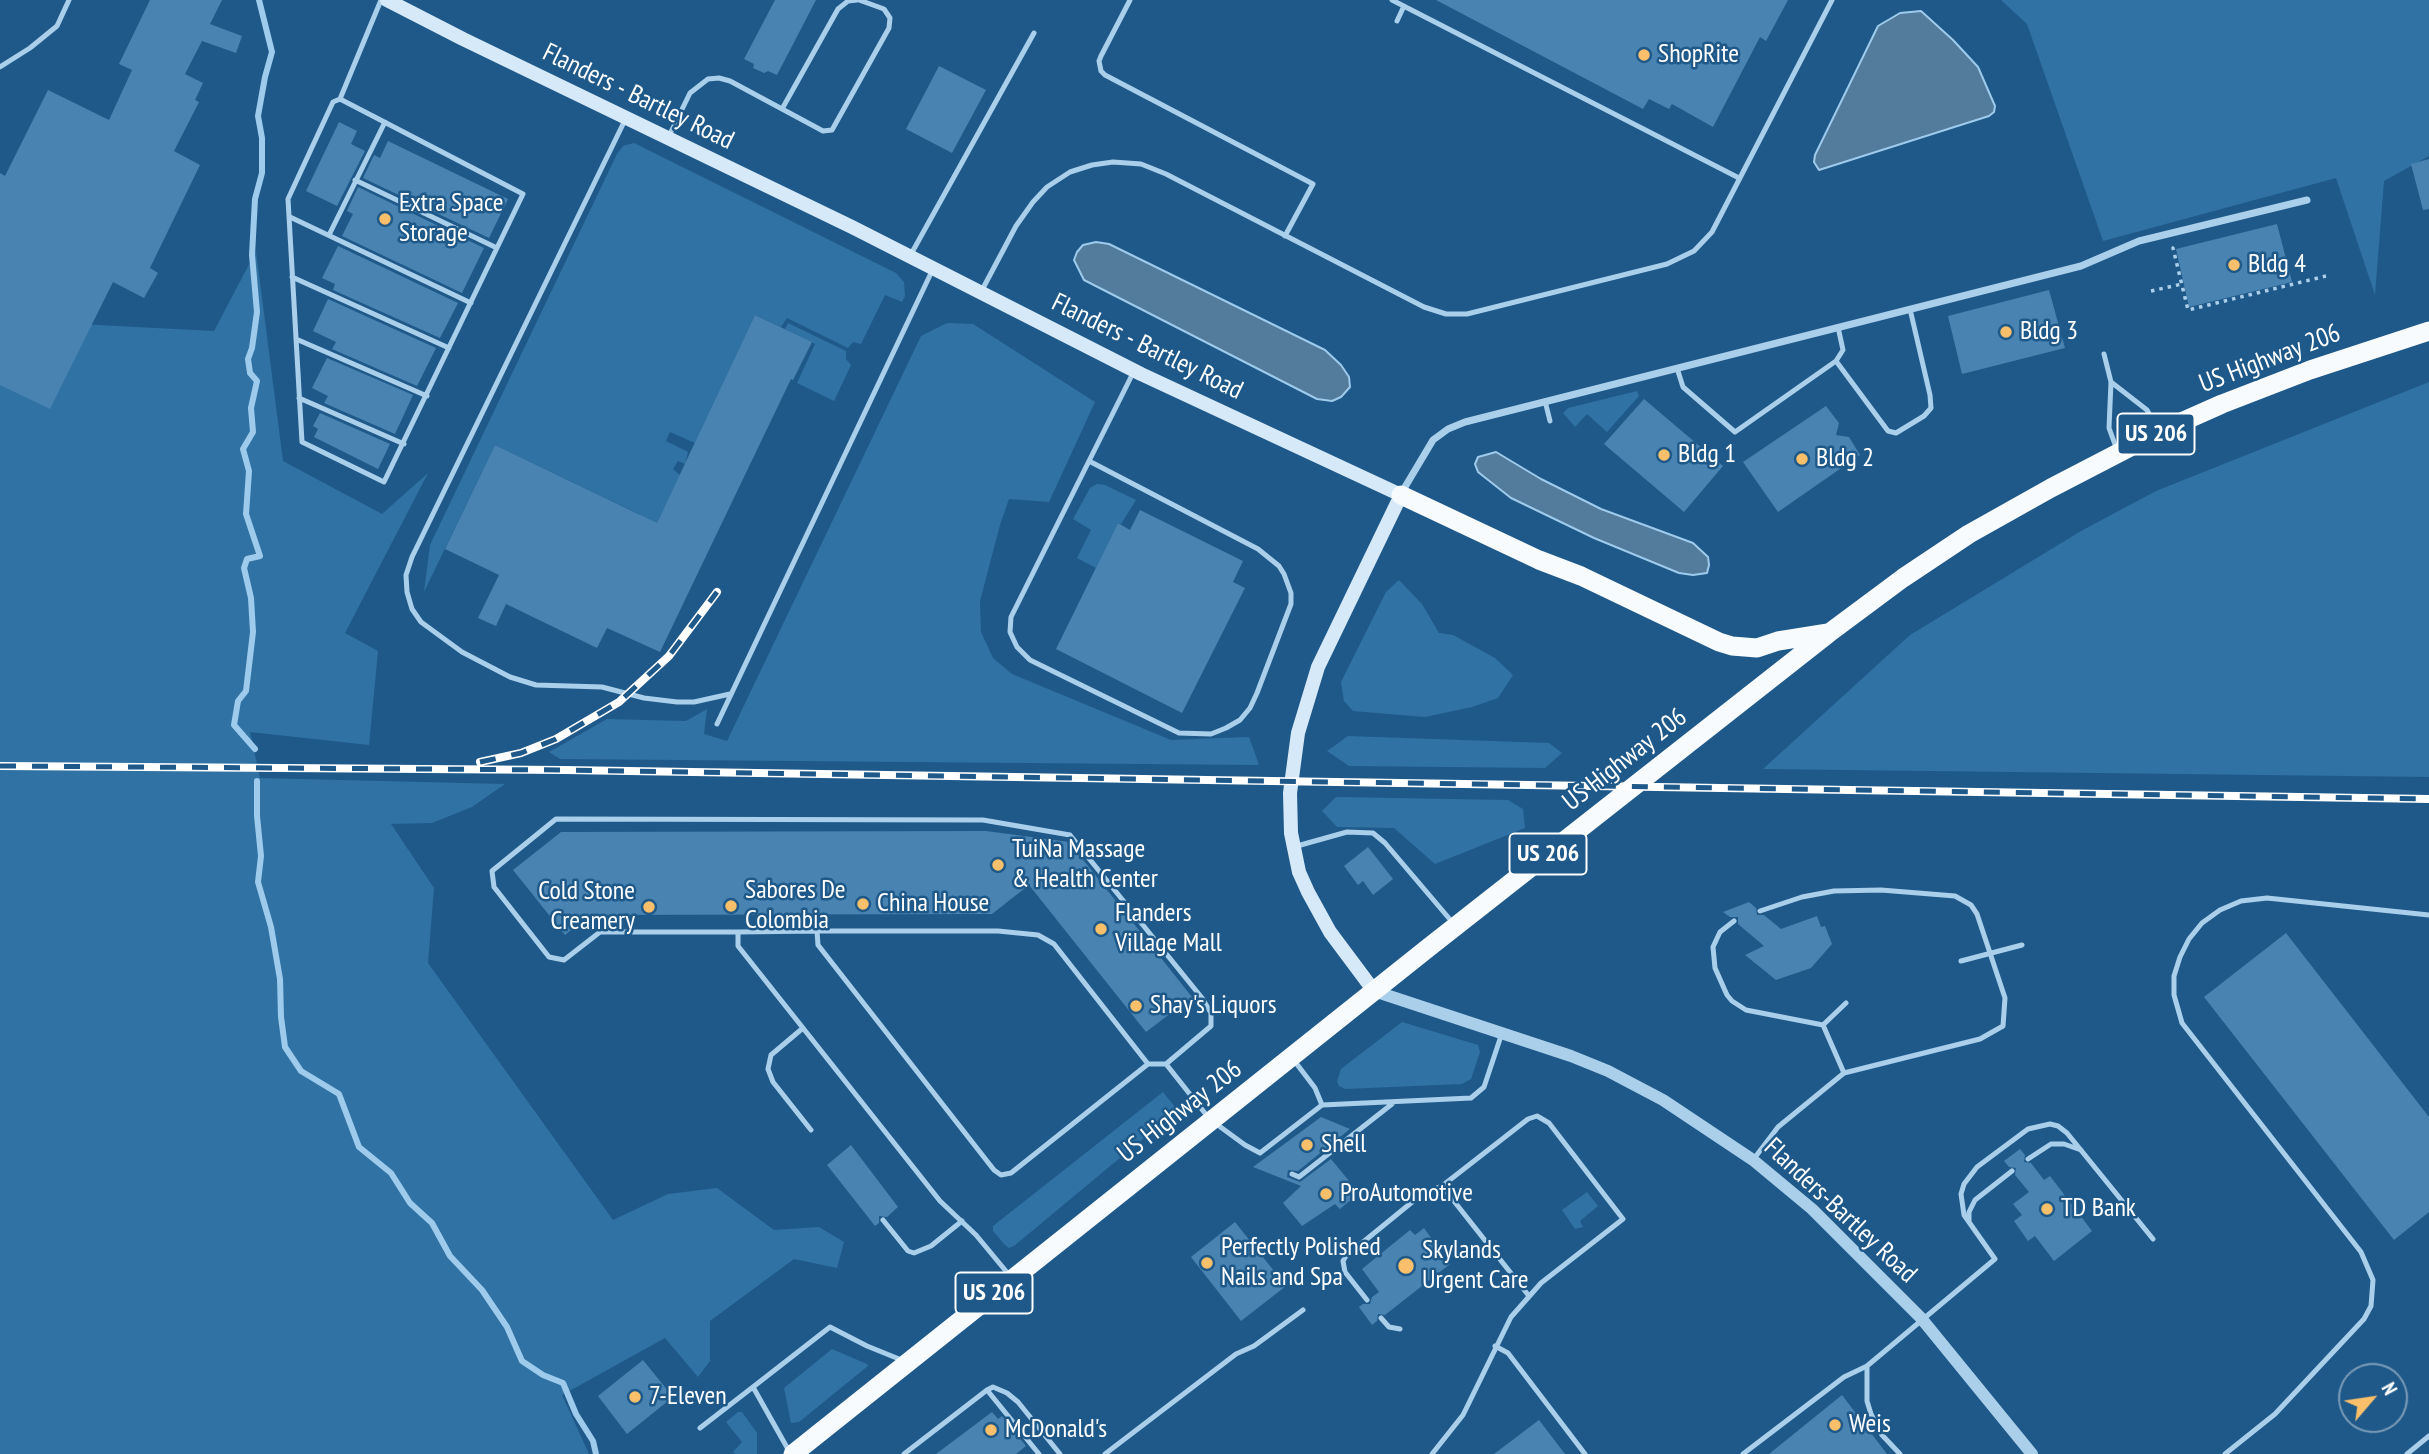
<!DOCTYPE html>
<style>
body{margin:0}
#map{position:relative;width:2429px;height:1454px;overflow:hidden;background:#1f5989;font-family:"PT Sans Narrow",sans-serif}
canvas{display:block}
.north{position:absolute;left:2338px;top:1363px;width:70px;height:70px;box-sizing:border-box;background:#1f5989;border:2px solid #799bb8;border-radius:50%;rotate:61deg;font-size:19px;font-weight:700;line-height:28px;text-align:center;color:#fff}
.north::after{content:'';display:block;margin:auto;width:24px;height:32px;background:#f9bf6a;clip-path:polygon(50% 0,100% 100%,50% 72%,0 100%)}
</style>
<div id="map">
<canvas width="2429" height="1454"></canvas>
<div class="north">N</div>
</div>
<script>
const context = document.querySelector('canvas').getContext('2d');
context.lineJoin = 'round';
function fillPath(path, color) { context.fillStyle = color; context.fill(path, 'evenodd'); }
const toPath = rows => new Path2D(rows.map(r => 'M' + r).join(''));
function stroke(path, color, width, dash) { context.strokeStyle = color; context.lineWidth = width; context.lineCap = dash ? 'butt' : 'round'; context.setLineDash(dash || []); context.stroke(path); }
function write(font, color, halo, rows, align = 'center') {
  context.font = font + ' "PT Sans Narrow",sans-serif'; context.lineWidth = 5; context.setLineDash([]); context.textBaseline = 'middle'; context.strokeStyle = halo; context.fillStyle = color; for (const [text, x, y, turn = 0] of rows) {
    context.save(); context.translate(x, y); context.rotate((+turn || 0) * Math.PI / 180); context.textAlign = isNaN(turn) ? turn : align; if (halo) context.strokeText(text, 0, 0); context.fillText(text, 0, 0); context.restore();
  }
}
fillPath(toPath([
 [2001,0,2429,0,2429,156,2384,181,2375,295,2336,178,2103,241,2027,24],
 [634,143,896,273,904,282,905,296,902,302,885,295,861,344,853,342,848,348,787,318,781,327,755,315,695,443,670,432,666,441,688,452,685,464,678,461,673,469,680,475,654,529,639,514,495,445,424,592,430,545,617,154,623,146],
 [256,251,283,461,382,514,428,473,345,633,378,651,369,745,250,732,260,778,505,784,472,807,432,823,391,824,434,888,428,963,613,1220,668,1194,717,1188,774,1230,819,1227,844,1242,837,1268,794,1259,710,1321,710,1361,698,1377,665,1338,562,1395,589,1454,0,1454,0,320,214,331],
 [788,323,846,351,846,359,851,365,834,401,797,383,815,344,785,329],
 [947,323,973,324,1095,402,1049,502,1009,499,1000,525,980,601,981,632,993,658,1012,674,1171,740,1249,737,1259,765,560,759,549,752,607,719,686,721,707,709,704,734,727,741,921,336],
 [2429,382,2429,777,1763,769,1910,635,2081,531,2156,491],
 [1637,391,1639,396,1607,432,1587,414,1575,427,1563,413,1568,408],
 [1097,484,1105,485,1136,500,1121,524,1118,523,1096,568,1077,558,1091,530,1073,519,1090,488],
 [1399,580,1422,604,1439,633,1453,635,1495,658,1513,675,1498,698,1472,707,1425,717,1353,711,1344,701,1341,682,1386,592],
 [1348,736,1549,743,1562,753,1545,768,1349,766,1327,751],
 [1336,797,1508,800,1523,809,1525,828,1435,864,1394,828,1337,827,1322,811],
 [1402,1022,1478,1045,1480,1052,1471,1079,1462,1084,1345,1089,1339,1086,1337,1081,1341,1069],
 [1163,1092,1175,1107,1174,1113,1014,1246,1009,1248,1005,1245,993,1231,993,1226],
 [1587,1192,1598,1206,1580,1221,1583,1227,1575,1229,1562,1210],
 [832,1349,867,1364,868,1366,799,1422,791,1423,784,1388],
 [738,1412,742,1412,757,1433,757,1454,735,1454,733,1452,742,1442,726,1422]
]), '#3072a4');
const water = toPath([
 [1921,11,1953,40,1978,67,1995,106,1994,112,1989,116,1819,170,1814,162,1815,155,1878,26,1900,13,1921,11],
 [1096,242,1109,244,1325,350,1341,365,1349,377,1350,387,1341,397,1332,401,1317,399,1084,280,1074,260,1077,252,1083,245,1096,242],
 [1496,452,1541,479,1601,509,1693,543,1708,557,1709,565,1707,573,1693,575,1679,573,1594,538,1511,498,1478,472,1475,464,1478,457,1496,452]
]);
fillPath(water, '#527b9c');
stroke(water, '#9ecbec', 2);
stroke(toPath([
 [255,749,234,725,238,701,246,691,253,632,251,598,244,568,247,559,260,556,246,514,249,471,243,449,253,432,251,408,257,381,250,373,248,359,252,348,257,312,252,255,255,199,262,173,262,138,258,116,265,77,272,52,259,0],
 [257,781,257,816,261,856,258,882,271,927,280,979,281,1017,285,1047,301,1071,339,1094,359,1147,391,1173,410,1203,432,1223,450,1256,482,1290,507,1327,522,1361,543,1375,563,1383,576,1414,593,1441,596,1454]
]), '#9ecbec', 6);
fillPath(toPath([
 [150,0,222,0,210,24,242,36,236,53,202,41,185,74,203,83,195,100,199,102,174,151,200,165,150,268,158,273,144,298,113,282,50,409,0,385,0,173,5,176,48,90,109,120,132,70,119,64],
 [775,0,816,0,777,75,768,71,764,73,753,68,754,64,744,59],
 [1436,0,1788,0,1766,41,1760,37,1713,127,1672,104,1669,109,1649,99,1643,109],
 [939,66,986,90,952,153,906,129],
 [339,122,357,131,351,144,365,151,337,206,306,191],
 [388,141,508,199,489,238,363,178,374,155,380,158],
 [2429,159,2429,209,2423,210,2411,164],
 [358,187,484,248,462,293,342,236,353,214,347,211],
 [2277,224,2292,282,2189,307,2176,249],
 [338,246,458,303,440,338,333,290,335,284,322,278],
 [2049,290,2065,348,1962,374,1948,316],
 [328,299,436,348,417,386,332,349,336,342,313,331],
 [755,315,812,342,793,380,791,379,660,652,607,628,597,648,506,604,496,626,478,618,499,575,445,549,495,445,657,523],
 [327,358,413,395,395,434,324,403,328,396,312,388],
 [1644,399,1723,466,1684,512,1604,444],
 [1826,406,1839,423,1836,435,1849,437,1860,455,1778,512,1743,462],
 [320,413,390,444,378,469,314,437,318,429,313,426],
 [1140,510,1243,561,1233,582,1245,588,1182,713,1056,649,1118,523,1130,530],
 [986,831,1069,842,1192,997,1146,1032,1029,885,992,914,589,915,565,935,513,870,561,832],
 [1368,847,1393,879,1373,895,1363,881,1358,885,1344,866],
 [1749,902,1756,908,1757,915,1764,915,1781,929,1817,916,1821,927,1825,926,1832,944,1811,968,1776,980,1745,955,1764,946,1738,924,1738,917,1730,917,1723,912],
 [2286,933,2429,1117,2429,1212,2394,1240,2204,997],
 [1321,1117,1350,1129,1298,1171,1288,1170,1287,1177,1300,1182,1331,1159,1359,1193,1340,1209,1335,1204,1302,1226,1283,1203,1301,1186,1253,1167],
 [851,1145,898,1207,887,1217,879,1216,879,1223,875,1226,827,1165],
 [2020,1149,2025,1155,2024,1162,2031,1163,2044,1180,2050,1176,2092,1231,2054,1261,2035,1236,2028,1241,2014,1221,2022,1215,2013,1204,2029,1192,2015,1175,2016,1168,2009,1167,2004,1161],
 [1235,1222,1286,1286,1241,1321,1191,1257],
 [1424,1228,1450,1264,1385,1315,1378,1314,1377,1321,1372,1325,1359,1307,1363,1304,1370,1304,1372,1297,1379,1292,1362,1269,1410,1230,1415,1235],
 [643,1360,673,1397,627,1434,598,1396],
 [1842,1395,1887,1454,1769,1454],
 [992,1412,998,1419,1002,1416,1026,1446,1016,1454,936,1454],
 [1539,1420,1565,1454,1494,1454]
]), '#4883b1');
stroke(toPath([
 [2174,247,2173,248,2188,310,2326,276],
 [2151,291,2182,284]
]), '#aacfeb', 3.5, [3.5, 5]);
stroke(toPath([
 [1130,0,1101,56,1099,61,1101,71,1105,75,1313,184,1285,236],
 [1392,0,1739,178],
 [1397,21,1404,6],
 [0,67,30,48,57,26,69,0],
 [340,99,523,194,384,482,302,442,288,199,333,102,340,99,381,0],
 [782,109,838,9,848,1,857,0],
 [626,118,412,557,406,575,407,592,412,609,421,622,462,652,510,677,536,685,602,687,644,698,677,702,694,702,730,694],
 [669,136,690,93,708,79,719,78,730,81,823,131,832,130,889,28,890,18,884,9,859,0],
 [355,180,497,248],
 [290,217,471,303],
 [329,235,385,122],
 [910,256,1034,33],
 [292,277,449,348],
 [981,292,1016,226,1033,202,1047,187,1070,172,1092,165,1113,162,1141,164,1166,174,1424,307,1446,314,1467,314,1667,264,1694,251,1712,232,1832,0],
 [296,339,427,396],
 [2104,354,2111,382,2109,428,2117,450],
 [1836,361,1888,431,1896,433,1924,416,1931,408,1930,395,1910,309],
 [1677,368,1683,387,1735,432,1836,361,1843,350,1838,327],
 [2111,382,2147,410,2158,430],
 [299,398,404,444],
 [1545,401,1550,421],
 [1089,461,1258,549,1279,566,1284,574,1291,593,1291,604,1257,693,1250,708,1240,720,1226,728,1211,734,1179,733,1030,660,1017,647,1010,632,1011,617,1133,373],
 [717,724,932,271],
 [1297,846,1347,832,1373,833,1385,843,1453,923],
 [1734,921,1720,932,1713,947,1715,968,1727,995,1732,1001,1746,1010,1823,1025,1844,1073],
 [817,931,818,945,994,1170,1001,1175,1011,1173,1148,1064,1166,1064,1211,1026,1211,1013,1202,998,1070,835,983,820,556,819,492,871,494,887,549,957,564,960,600,932,738,932,817,931,998,931,1038,935,1054,944,1148,1064],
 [738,932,738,946,940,1201,976,1235,1010,1276],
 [1961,961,2022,945],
 [1823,1025,1846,1003],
 [803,1028,771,1055,768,1069,773,1082,811,1130],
 [1166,1064,1208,1117],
 [1322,1105,1471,1098,1484,1087,1502,1033],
 [1215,1123,1245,1145,1260,1153,1322,1105,1315,1088,1293,1059],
 [2028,1159,2051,1144,2064,1144,2081,1150],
 [1753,1160,1778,1127,1844,1073,1980,1039,2003,1026,2005,998,1977,914,1971,905,1955,896,1881,890,1834,891,1802,897,1760,911],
 [1292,1174,1299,1177,1392,1104],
 [883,1220,908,1251,914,1253,931,1246,962,1221],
 [1969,1222,1969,1212,1975,1200,2012,1171],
 [1367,1300,1345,1272,1343,1261,1346,1256,1422,1194,1442,1186],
 [1381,1318,1389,1327,1400,1329],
 [1495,1346,1508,1353,1585,1454],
 [1867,1366,1867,1401,1871,1414,1882,1435,1900,1454],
 [987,1390,1039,1454],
 [700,1428,753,1387],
 [789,1451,753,1387,830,1327,867,1346,904,1361],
 [904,1454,987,1390,993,1387,1007,1393,1018,1402,1060,1454],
 [1105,1454,1236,1354,1254,1346,1303,1310],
 [1432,1454,1463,1415,1511,1317,1541,1283,1623,1219,1549,1123,1537,1116,1528,1119,1442,1186,1529,1296],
 [1743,1454,1844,1377,1867,1366,1995,1259,1964,1215,1961,1194,1964,1184,1977,1167,2028,1129,2050,1124,2058,1126,2067,1133,2153,1239],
 [2225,1454,2275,1414,2364,1319,2371,1306,2373,1280,2361,1252,2182,1023,2174,995,2174,976,2180,957,2189,939,2202,923,2220,910,2241,901,2267,898,2429,915],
 [2407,1454,2429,1436]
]), '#aacfeb', 5);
stroke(toPath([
 [1402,492,1433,440,1448,429,1465,422,2081,266,2139,241,2307,200]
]), '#aacfeb', 7);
stroke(toPath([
 [1374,991,1571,1056,1608,1071,1663,1100,1753,1160,1812,1209,1921,1318,2032,1454]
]), '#aacfeb', 12);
stroke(toPath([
 [387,0,463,39,852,227,1141,374,1401,495,1318,667,1298,733,1290,793,1291,833,1299,872,1308,892,1330,932,1374,991]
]), '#d6e9f8', 14);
stroke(toPath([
 [1401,495,1539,560,1581,576,1719,642,1732,646,1757,648,1778,641,1828,633],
 [793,1454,1428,948,1829,633,1903,578,1969,534,2051,488,2159,432,2222,404,2310,370,2429,331]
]), '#f7fbfe', 19);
const rail = toPath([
 [480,762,521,753,556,739,619,702,669,656,717,592],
 [0,766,564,770,2429,799]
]);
stroke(rail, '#fff', 8);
stroke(rail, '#1f5989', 5, [16]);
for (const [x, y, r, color] of [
 [1644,55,7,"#f9bf6a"],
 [385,219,7,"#f9bf6a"],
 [2234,265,7,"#f9bf6a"],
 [2006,332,7,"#f9bf6a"],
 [1664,455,7,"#f9bf6a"],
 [1802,459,7,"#f9bf6a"],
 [998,865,7,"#f9bf6a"],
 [863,904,7,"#f9bf6a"],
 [731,906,7,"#f9bf6a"],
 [649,907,7,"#f9bf6a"],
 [1101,929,7,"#f9bf6a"],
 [1136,1006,7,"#f9bf6a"],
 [1307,1145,7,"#f9bf6a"],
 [1326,1194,7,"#f9bf6a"],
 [2047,1209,7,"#f9bf6a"],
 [1207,1263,7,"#f9bf6a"],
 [1406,1266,9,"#f9bf6a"],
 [635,1397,7,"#f9bf6a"],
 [1835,1425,7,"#f9bf6a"],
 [991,1430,7,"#f9bf6a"]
]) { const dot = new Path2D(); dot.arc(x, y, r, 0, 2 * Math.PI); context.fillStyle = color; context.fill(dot); stroke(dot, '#1f5989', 2.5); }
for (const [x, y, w] of [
 [2156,434,77],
 [1548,854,77],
 [994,1293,77]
]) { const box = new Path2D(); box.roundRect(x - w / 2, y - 20.5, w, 41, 5); context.fillStyle = '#1f5989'; context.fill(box); stroke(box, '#fff', 2); }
write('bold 24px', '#fff', null, [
 ["US 206",2156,434],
 ["US 206",1548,854],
 ["US 206",994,1293]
]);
write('26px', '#fff', '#1f5989', [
 ["ShopRite",1658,55],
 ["Extra Space",399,204],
 ["Storage",399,234],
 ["Bldg 4",2248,265],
 ["Bldg 3",2020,332],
 ["Bldg 1",1678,455],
 ["Bldg 2",1816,459],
 ["TuiNa Massage",1012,850],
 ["& Health Center",1012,880],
 ["Sabores De",745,891],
 ["Colombia",745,921],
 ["Cold Stone",635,892,"right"],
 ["Creamery",635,922,"right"],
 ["China House",877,904],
 ["Flanders",1115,914],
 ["Village Mall",1115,944],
 ["Shay's Liquors",1150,1006],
 ["Shell",1321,1145],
 ["ProAutomotive",1340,1194],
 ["TD Bank",2061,1209],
 ["Perfectly Polished",1221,1248],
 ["Nails and Spa",1221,1278],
 ["Skylands",1422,1251],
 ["Urgent Care",1422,1281],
 ["7-Eleven",649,1397],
 ["Weis",1849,1425],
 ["McDonald's",1005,1430]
], 'left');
write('26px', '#fff', '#1f5989', [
 ["Flanders - Bartley Road",638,97,26],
 ["Flanders - Bartley Road",1147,347,26],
 ["US Highway 206",2270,359,-21],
 ["US Highway 206",1625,760,-38],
 ["US Highway 206",1180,1112,-38],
 ["Flanders-Bartley Road",1840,1211,43]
]);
</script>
